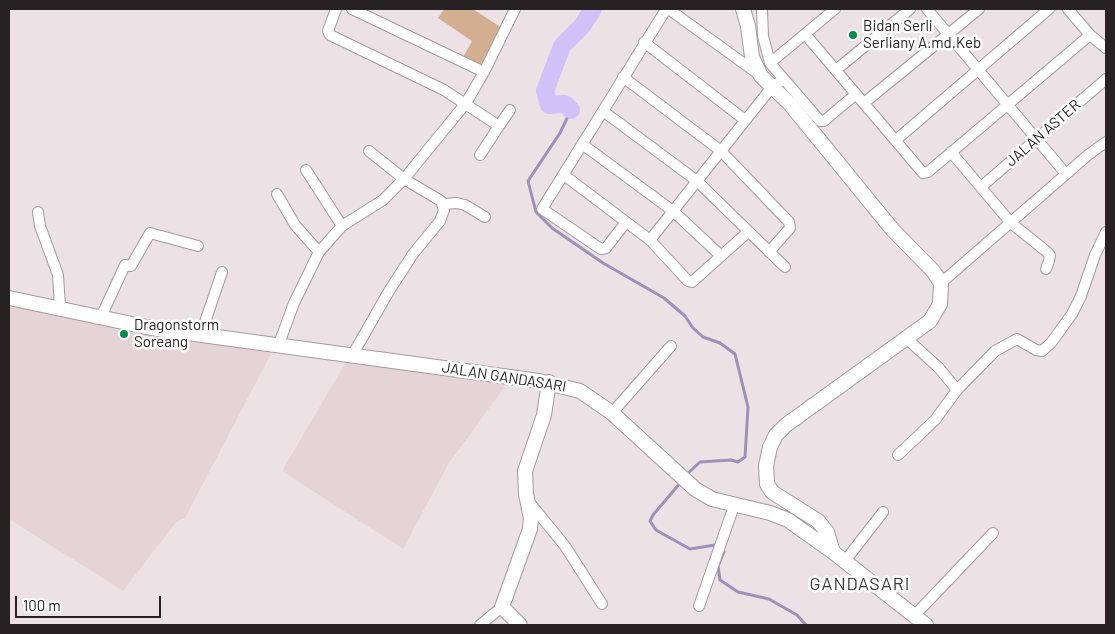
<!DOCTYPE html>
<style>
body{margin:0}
#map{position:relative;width:1115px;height:634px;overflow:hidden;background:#ece2e5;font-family:Barlow,sans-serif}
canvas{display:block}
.frame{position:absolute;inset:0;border:10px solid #262223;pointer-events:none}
.scale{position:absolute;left:15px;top:596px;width:146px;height:22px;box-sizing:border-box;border:2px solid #262223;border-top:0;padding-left:6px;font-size:15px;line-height:18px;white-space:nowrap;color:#262223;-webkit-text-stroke:4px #fff;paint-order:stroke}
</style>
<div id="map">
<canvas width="1115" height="634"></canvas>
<div class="frame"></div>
<div class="scale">100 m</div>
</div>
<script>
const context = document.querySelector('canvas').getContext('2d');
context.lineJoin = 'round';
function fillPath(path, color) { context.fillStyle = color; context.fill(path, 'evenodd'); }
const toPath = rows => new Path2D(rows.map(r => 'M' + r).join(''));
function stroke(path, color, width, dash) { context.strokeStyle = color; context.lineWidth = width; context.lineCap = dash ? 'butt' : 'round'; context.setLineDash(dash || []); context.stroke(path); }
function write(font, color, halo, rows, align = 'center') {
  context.font = font + ' Barlow,sans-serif'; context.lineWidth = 5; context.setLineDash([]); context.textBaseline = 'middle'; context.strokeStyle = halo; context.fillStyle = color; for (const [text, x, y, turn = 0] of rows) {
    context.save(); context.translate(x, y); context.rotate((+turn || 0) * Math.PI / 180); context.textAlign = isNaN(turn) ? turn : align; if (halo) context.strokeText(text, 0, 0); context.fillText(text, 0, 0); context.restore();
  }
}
fillPath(toPath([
 [9,302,273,350,185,518,177,521,123,591,9,519],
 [346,362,509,381,449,463,403,549,282,471]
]), '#e6d3d8');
fillPath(toPath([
 [444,9,473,9,502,28,479,67,461,61,472,41,438,18]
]), '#d4ae90');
stroke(toPath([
 [571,110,560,133,528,181,536,212,552,228,603,263,664,298,685,316,693,328,703,337,720,343,735,354,748,407,745,457,738,462,731,460,700,462,686,475],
 [681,482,653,515,650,521,656,530,690,549,715,545,724,552,718,566,720,580,738,592,769,599,797,615,806,625]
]), '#9d91b8', 3);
stroke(toPath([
 [571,110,565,104,549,105,545,91,562,46,582,26,593,9]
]), '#d0c1f8', 18);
const street = toPath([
 [336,9,328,31,330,35,444,90,499,126,480,155],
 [352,9,484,72],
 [927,9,1066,174],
 [1068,9,1090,35,1106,48],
 [762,11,763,36,770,63,820,121,824,121,856,94],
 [805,34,923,173,928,172,1090,35],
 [644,42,745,120],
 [770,63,835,9],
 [836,70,910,9],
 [623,77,721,151,789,222,790,228,769,252],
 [864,103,979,9],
 [603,111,697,181,785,267],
 [499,126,510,110],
 [896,140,1049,9],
 [582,144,673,211,720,255],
 [951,152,1011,223,1046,251,1050,255,1049,261,1046,269],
 [306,170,342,226],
 [564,175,650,240,688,281,692,282,748,232],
 [981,187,1106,79],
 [277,194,295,225,319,252],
 [444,204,457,203,465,205,485,217],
 [38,212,40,226,58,275,60,307],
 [626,222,606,248,601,249,542,209,665,11,670,10,761,76],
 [650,240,768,92,783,79],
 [941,283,1088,155,1106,142],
 [101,317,125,265,131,266,150,233,198,246],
 [201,334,222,272],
 [906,338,939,368,957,390,995,351,1017,339,1036,350,1042,351,1051,343,1072,314,1081,296,1095,255,1106,232],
 [279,344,294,303,319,252,342,226,383,200,404,179,369,151],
 [353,354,389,291,413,254,440,221,444,210,441,201,404,179,466,103,484,72,515,9],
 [612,413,671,346],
 [898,455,935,420,957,390],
 [529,502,565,546,602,604],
 [845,561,883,512],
 [699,606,734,506],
 [914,616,993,533],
 [480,625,502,607]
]);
const secondary = toPath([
 [743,9,748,26,752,57,761,76,790,104,892,229,933,271,941,283,940,304,930,321,786,425,776,435,770,447,766,466,767,484,772,492,818,521,827,532,833,552],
 [9,298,151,328,539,381,580,391,612,413,695,489,712,499,770,513,788,520,833,552,926,625],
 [520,625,502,607,530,529,531,518,526,494,525,471,544,415,549,382]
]);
stroke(street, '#a49a9d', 12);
stroke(secondary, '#a49a9d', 16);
stroke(street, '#fff', 10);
stroke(secondary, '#fff', 14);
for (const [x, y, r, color] of [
 [853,35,5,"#028c4a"],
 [124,334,5,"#028c4a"]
]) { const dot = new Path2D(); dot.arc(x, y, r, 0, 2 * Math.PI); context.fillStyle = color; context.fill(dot); stroke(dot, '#fff', 2); }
write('15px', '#262223', '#fff', [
 ["Bidan Serli",863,26],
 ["Serliany A.md.Keb",863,43],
 ["Dragonstorm",134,325],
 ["Soreang",134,342]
], 'left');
write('15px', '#262223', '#fff', [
 ["JALAN ASTER",1043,133,-41],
 ["JALAN GANDASARI",504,377,9]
]);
context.letterSpacing = '1px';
write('18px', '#3c3437', '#fff', [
 ["GANDASARI",860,584]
]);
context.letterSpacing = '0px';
</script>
